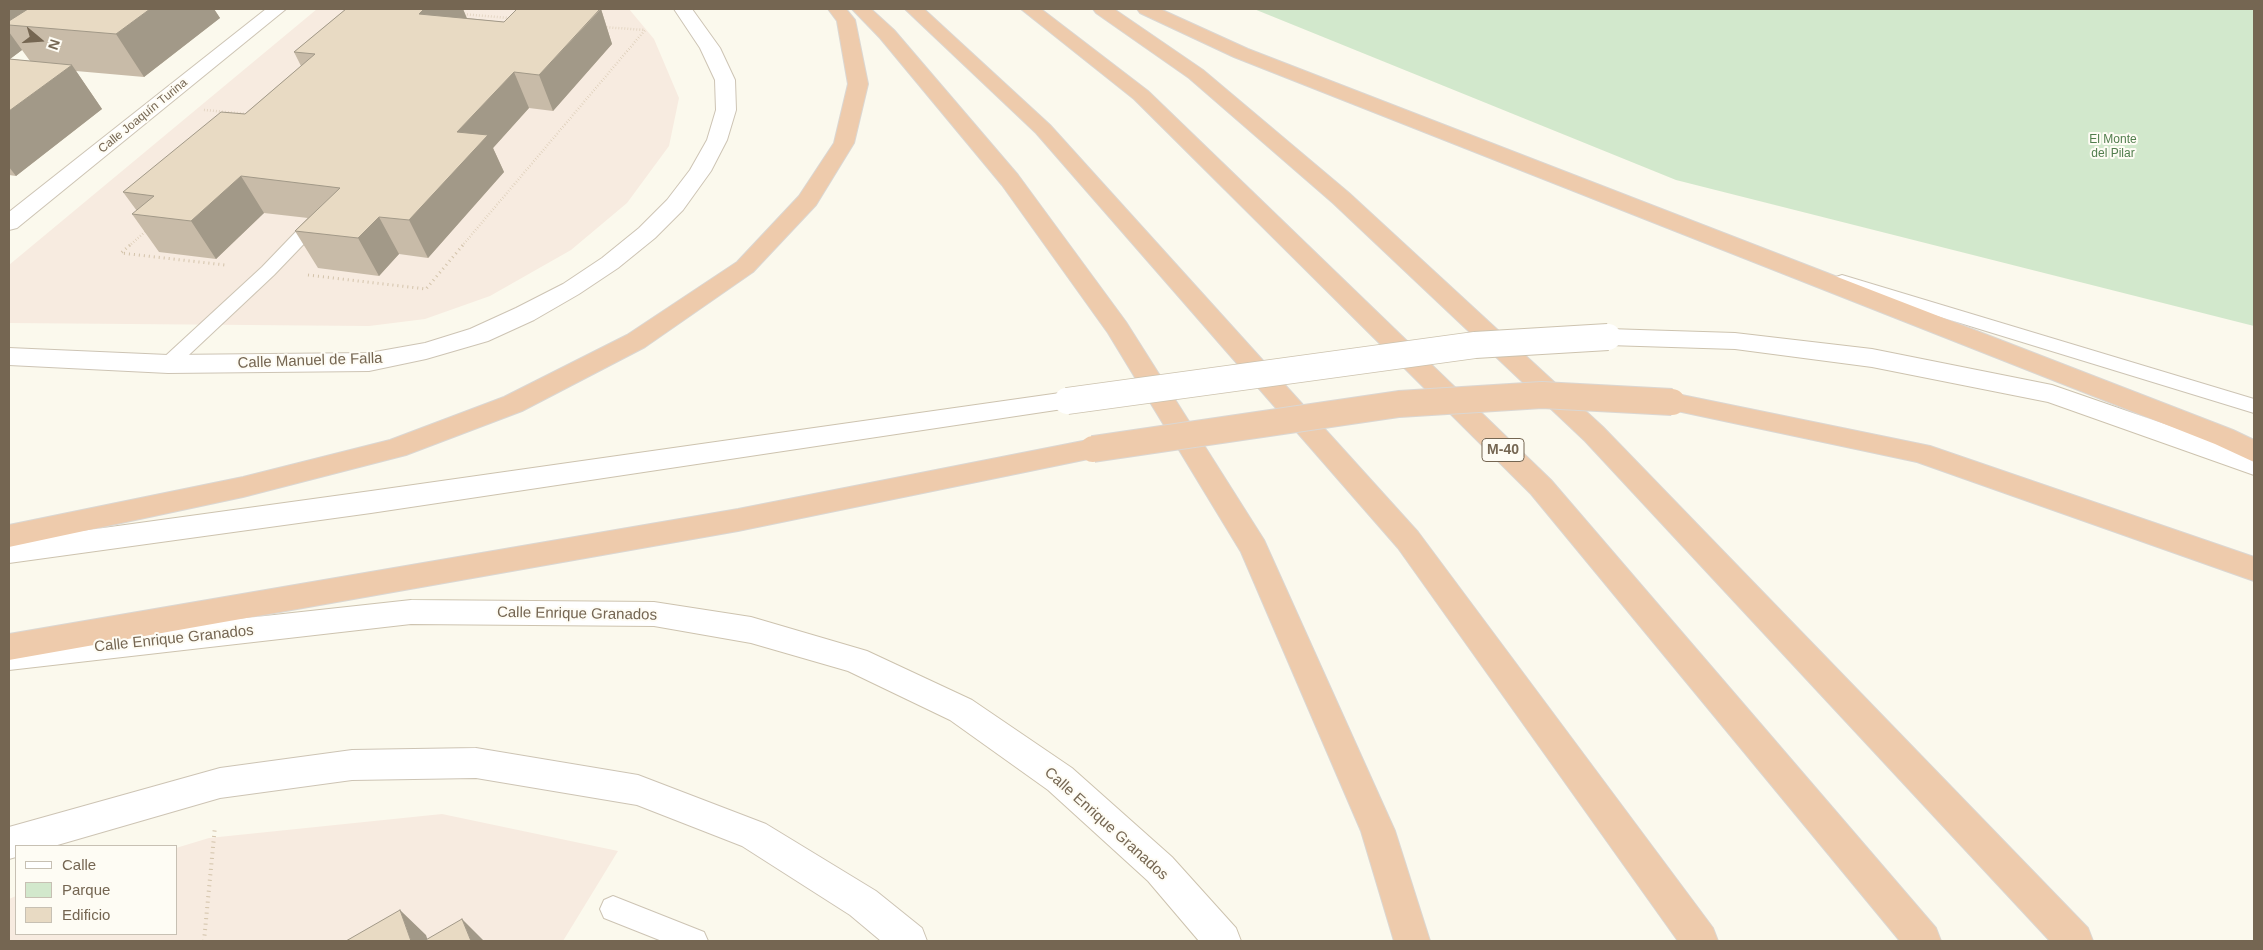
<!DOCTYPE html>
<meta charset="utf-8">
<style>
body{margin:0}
#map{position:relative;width:2263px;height:950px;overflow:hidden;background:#fbf9ed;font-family:Helvetica,sans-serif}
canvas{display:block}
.frame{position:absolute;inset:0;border:10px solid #756652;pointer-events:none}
.legend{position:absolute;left:15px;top:845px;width:162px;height:90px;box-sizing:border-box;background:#fefcf4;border:1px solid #c7c0b3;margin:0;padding:6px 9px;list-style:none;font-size:15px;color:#756652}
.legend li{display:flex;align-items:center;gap:10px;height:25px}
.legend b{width:25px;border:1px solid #c7c0b3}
.north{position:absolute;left:15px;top:15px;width:50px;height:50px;-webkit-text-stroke:4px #fefcf4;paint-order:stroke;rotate:108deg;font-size:14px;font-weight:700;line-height:20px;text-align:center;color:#756652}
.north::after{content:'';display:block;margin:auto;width:18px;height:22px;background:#756652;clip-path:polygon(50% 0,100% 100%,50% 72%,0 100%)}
</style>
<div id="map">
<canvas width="2263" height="950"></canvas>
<div class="frame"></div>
<ul class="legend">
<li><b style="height:6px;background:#fff"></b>Calle</li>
<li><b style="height:14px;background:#d2e8cc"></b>Parque</li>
<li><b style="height:14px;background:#e8dac3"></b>Edificio</li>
</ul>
<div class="north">N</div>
</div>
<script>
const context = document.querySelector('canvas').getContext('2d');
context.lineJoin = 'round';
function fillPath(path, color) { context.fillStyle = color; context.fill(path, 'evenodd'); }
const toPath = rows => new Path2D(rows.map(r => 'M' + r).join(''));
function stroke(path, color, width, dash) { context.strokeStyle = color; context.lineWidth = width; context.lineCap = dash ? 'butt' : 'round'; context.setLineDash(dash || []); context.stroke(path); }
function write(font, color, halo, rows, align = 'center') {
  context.font = font + ' Helvetica,sans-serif'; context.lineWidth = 4; context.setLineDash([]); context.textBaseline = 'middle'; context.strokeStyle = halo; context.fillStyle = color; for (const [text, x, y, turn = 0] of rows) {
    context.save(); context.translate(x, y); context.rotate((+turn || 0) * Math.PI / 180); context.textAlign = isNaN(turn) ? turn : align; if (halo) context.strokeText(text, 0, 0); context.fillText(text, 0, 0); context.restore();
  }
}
fillPath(toPath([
 [317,9,629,9,654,39,679,98,669,146,627,203,571,250,490,296,425,319,369,326,9,323,9,265],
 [442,814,618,851,563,941,9,941,9,899,16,896,16,934,176,934,176,848,209,838]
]), '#f7ebe0');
fillPath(toPath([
 [1254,9,2254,9,2254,326,1676,180]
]), '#d2e8cc');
const service = toPath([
 [317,215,323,216,325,220,323,224,274,275,175,368,168,370,161,368,159,364,161,360,262,267,311,216,317,215],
 [1842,275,2254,399,2254,413,1836,285,1833,281,1836,277,1842,275],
 [613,896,704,932,708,941,662,941,604,918,600,909,604,900,613,896]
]);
const minor = toPath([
 [266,9,286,9,17,228,9,230,9,212,266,9],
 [674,9,692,9,720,48,735,80,736,110,727,140,711,171,683,210,655,238,618,268,579,294,534,320,488,341,426,359,369,371,168,373,9,365,9,348,168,355,369,353,425,343,470,329,516,308,563,284,602,258,639,228,667,200,690,170,707,140,716,110,715,80,700,48,674,9],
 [476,748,638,775,766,824,876,891,922,928,927,941,881,941,850,915,742,846,637,805,476,778,352,780,220,798,54,846,16,846,16,857,9,859,9,827,220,768,352,750,476,748]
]);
const secondary = toPath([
 [1608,329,1735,333,1872,349,2052,385,2254,455,2254,475,2048,402,1872,367,1735,349,1608,345,1599,343,1596,337,1599,331,1608,329],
 [1067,392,1076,395,1080,401,1076,407,371,513,9,563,9,541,371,491,1067,392],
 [411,600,654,602,751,617,867,651,972,700,1072,768,1172,857,1236,928,1241,941,1199,941,1148,881,1048,790,950,720,848,671,751,643,654,626,411,624,9,670,9,644,411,600]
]);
const motorway = toPath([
 [828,9,846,9,855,20,868,84,854,143,816,205,753,272,645,347,522,411,406,455,243,497,9,547,9,525,243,477,390,440,504,397,627,335,737,262,799,196,834,143,848,84,837,21,828,9],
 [852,9,871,9,894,30,1018,175,1126,322,1264,540,1395,831,1430,941,1394,941,1361,831,1241,552,1108,333,1002,185,880,38,852,9],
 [905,9,924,9,1050,125,1418,532,1713,928,1718,941,1678,941,1398,548,1036,133,905,9],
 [1021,9,1041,9,1148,91,1551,480,1936,928,1941,941,1900,941,1531,494,1134,99,1021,9],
 [1093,9,1114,9,1203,70,1349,193,1603,427,2088,928,2093,941,2050,941,1585,441,1333,203,1189,78,1096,13,1093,9],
 [1137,9,1160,9,1248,49,2233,430,2254,440,2254,462,2215,444,1234,57,1140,13,1137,9],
 [1672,393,1930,446,2254,557,2254,581,1917,462,1663,408,1659,402,1663,396,1672,393],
 [1093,439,1103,442,1106,449,1103,456,738,531,9,660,9,634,738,509,1093,439]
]);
stroke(service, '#cdc4b4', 2);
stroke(minor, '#cdc4b4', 2);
stroke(secondary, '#cdc3af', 2);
stroke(motorway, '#dbd7d2', 2);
stroke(toPath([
 [461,14,510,18],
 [204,110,248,114],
 [129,246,148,229],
 [462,246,645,30,603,27]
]), '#d3c3aa', 2.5, [0.5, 2.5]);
stroke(toPath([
 [130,245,121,253,225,265],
 [308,275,426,289,463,245]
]), '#d3c3aa', 3, [1, 4]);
stroke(toPath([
 [204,941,215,826]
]), '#d3c3aa', 4, [1, 4.5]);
fillPath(service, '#fff');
fillPath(minor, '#fff');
fillPath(secondary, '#fff');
fillPath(motorway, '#eecbac');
const secondaryBridge = toPath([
 [1067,401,1475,345,1608,337]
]);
const motorwayBridge = toPath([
 [1093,449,1399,404,1542,395,1672,402]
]);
stroke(secondaryBridge, '#cdc3af', 28, []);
stroke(motorwayBridge, '#dbd7d2', 28, []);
stroke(secondaryBridge, '#fff', 26);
stroke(motorwayBridge, '#eecbac', 26);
fillPath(toPath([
 [9,9,214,9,220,18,144,77,76,71,102,109,16,176,9,175],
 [22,50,30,61,10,59],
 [346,9,463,9,467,18,504,22,601,9,612,44,553,111,529,108,493,148,504,172,428,258,399,254,379,276,318,268,295,231,308,218,264,213,216,259,159,252,132,214,137,211,123,192,245,114,301,66,294,52]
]), '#c8bba8');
fillPath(toPath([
 [9,9,80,9,9,25],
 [150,9,214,9,220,18,144,77,116,34],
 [424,9,463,9,467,19,419,14],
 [601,9,612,44,553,111,539,75],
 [9,32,22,50,10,59,9,58],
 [72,65,102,109,16,176,9,167,9,111],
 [514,72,529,108,493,148,504,172,428,258,409,220,457,132],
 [241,176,264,213,216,259,191,221],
 [379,217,399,254,379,276,358,238],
 [400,910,426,935,428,941,411,941],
 [462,919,484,941,471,941]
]), '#a29988');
const building = toPath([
 [28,9,150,9,116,34,9,25,9,21,28,9],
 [346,9,424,9,419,14,504,22,517,9,600,9,539,75,514,72,457,132,488,135,409,220,379,217,358,238,295,231,340,188,241,176,191,221,132,214,154,196,123,192,221,112,245,114,315,54,294,52,346,9],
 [9,59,72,65,9,111,9,59],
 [400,910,411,941,346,941,400,910],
 [462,919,471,941,424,941,462,919]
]);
fillPath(building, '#e8dac3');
stroke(building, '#a29988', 1);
write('12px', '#756652', '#fefcf4', [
 ["Calle Joaquín Turina",143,116,-39]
]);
write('12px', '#527e4e', '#fefcf4', [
 ["El Monte",2113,140],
 ["del Pilar",2113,154]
]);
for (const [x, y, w] of [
 [1503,450,42]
]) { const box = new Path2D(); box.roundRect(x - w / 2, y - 11.5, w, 23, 4); context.fillStyle = '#fefcf4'; context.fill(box); stroke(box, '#756652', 1); }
write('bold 14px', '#756652', null, [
 ["M-40",1503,450]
]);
write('15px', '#756652', '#fefcf4', [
 ["Calle Manuel de Falla",310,361,-2],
 ["Calle Enrique Granados",577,614,1],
 ["Calle Enrique Granados",174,639,-6],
 ["Calle Enrique Granados",1106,824,42]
]);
</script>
